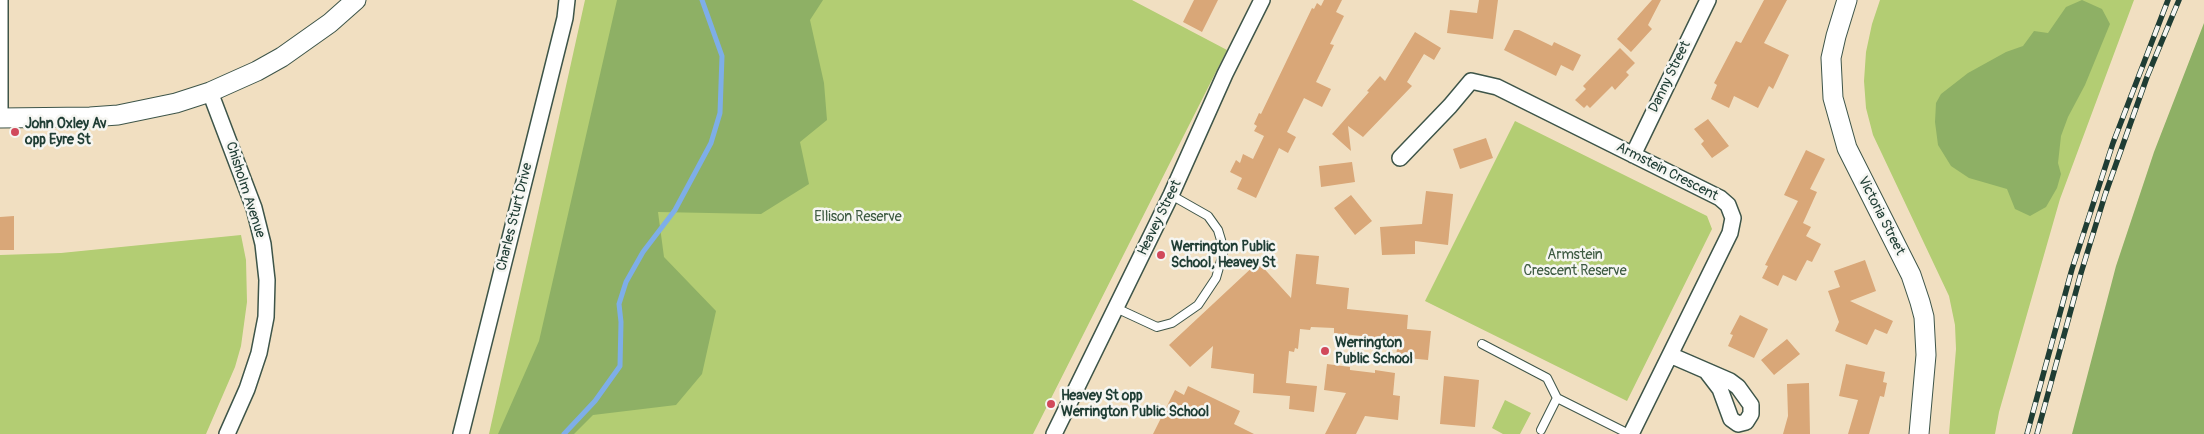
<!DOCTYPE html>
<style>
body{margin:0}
canvas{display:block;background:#f1dfc1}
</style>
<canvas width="2204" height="434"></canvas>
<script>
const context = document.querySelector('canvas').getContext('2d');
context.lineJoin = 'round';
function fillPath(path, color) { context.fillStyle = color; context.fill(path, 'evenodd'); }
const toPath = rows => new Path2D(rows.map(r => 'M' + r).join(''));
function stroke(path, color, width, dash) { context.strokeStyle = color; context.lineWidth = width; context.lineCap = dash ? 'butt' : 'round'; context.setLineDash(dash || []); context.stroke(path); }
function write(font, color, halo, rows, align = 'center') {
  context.font = font + ' Pangolin,sans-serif'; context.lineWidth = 5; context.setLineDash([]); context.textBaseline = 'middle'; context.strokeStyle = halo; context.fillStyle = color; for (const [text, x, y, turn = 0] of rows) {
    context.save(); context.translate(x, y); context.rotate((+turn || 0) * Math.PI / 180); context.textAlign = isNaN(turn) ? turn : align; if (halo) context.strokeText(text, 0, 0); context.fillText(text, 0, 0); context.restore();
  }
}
fillPath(toPath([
 [585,0,1132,0,1227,50,1033,434,489,434],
 [1880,0,2134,0,2060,199,1999,412,1995,434,1949,434,1956,349,1955,325,1949,296,1873,135,1866,108,1864,81,1866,52,1872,24],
 [1515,121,1707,216,1712,229,1627,401,1425,301],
 [241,235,246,260,247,302,241,346,235,367,206,434,0,434,0,255,61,253],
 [1505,400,1531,413,1520,434,1503,434,1492,428]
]), '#b3cd73');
fillPath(toPath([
 [617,0,823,0,810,20,824,83,827,120,800,142,809,184,761,214,658,212,664,257,716,311,702,374,676,405,593,415,574,434,498,434,539,341],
 [2082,0,2102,9,2110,24,2085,85,2068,117,2061,136,2058,163,2061,174,2057,188,2046,207,2030,216,2015,209,2007,189,1969,178,1951,166,1938,145,1935,122,1936,103,1941,94,1968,73,2006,52,2023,46,2034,31,2048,33,2066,7],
 [2204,23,2204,434,2072,434,2116,266,2154,152]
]), '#8eb065');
stroke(toPath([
 [564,434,595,401,620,366,621,322,619,304,626,282,643,252,675,210,711,143,720,113,722,56,702,0]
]), '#7eaee8', 5);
fillPath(toPath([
 [1194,0,1218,0,1202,32,1183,22],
 [1324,0,1342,0,1336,12,1344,16,1330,44,1334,45,1316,82,1331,89,1322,107,1304,98,1287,132,1296,137,1288,153,1279,148,1256,198,1237,189,1242,178,1230,172,1236,160,1240,163,1243,154,1253,159,1264,136,1254,131,1257,126,1254,124,1259,113,1261,114,1312,8,1314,9,1317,3,1321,6],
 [1479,0,1498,0,1493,39,1447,33,1450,10,1477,13],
 [1652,0,1661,0,1648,25,1652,29,1631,52,1617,39],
 [1764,0,1787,0,1764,43,1789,55,1773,89,1769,86,1758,108,1734,96,1729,108,1711,99,1717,85,1714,83,1736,41,1741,43],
 [1514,30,1519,30,1552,46,1554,42,1581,55,1573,71,1561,65,1556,76,1504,50],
 [1415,32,1441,48,1434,60,1424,54,1407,82,1412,86,1363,137,1348,126,1351,151,1332,134,1369,92,1367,91,1380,76,1385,81],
 [1620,48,1635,63,1626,72,1629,75,1615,90,1612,86,1590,108,1587,105,1584,108,1575,100,1586,89,1583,86],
 [1708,119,1729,146,1712,158,1701,144,1704,141,1694,129],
 [1486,138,1493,158,1460,169,1453,149],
 [1806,150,1825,159,1810,189,1817,192,1803,223,1811,227,1806,236,1821,244,1812,262,1807,260,1796,281,1783,275,1778,286,1762,278,1768,266,1765,265,1798,201,1784,195],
 [1352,162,1355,182,1321,187,1319,166],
 [1426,191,1453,194,1448,245,1415,241,1415,254,1382,255,1380,227,1422,224],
 [1351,195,1372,221,1355,235,1334,208],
 [14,216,14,250,0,250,0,217],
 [1296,254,1319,256,1316,284,1349,288,1347,309,1408,315,1407,329,1431,331,1428,360,1396,357,1398,340,1334,333,1334,328,1311,327,1310,330,1300,329,1298,349,1295,348,1294,352,1289,351,1286,383,1317,386,1314,412,1289,409,1290,396,1253,393,1254,374,1211,368,1213,346,1190,367,1169,345,1258,262,1291,298],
 [1865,260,1876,291,1850,301,1893,321,1887,334,1875,329,1867,345,1835,331,1839,322,1828,291,1840,287,1834,271],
 [1740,315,1768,329,1754,358,1728,346,1733,335,1730,334],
 [1787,339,1800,354,1774,375,1761,360],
 [1327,364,1350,367,1350,370,1375,373,1375,370,1395,373,1393,395,1400,396,1398,420,1365,416,1356,434,1325,434,1346,393,1324,390],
 [1846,364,1885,372,1883,382,1887,383,1884,397,1880,396,1869,434,1848,434,1858,400,1839,396],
 [1444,376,1479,380,1475,427,1440,424],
 [1809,383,1810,434,1783,434,1788,416,1787,384],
 [1188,386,1240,411,1234,424,1254,434,1153,434,1175,390,1184,395]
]), '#d9a778');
const service = toPath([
 [1116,308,1157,327,1172,323,1198,305,1216,278,1224,250,1218,230,1208,216,1171,195],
 [1482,344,1547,378,1557,398],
 [1541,430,1557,398,1629,434]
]);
const minor = toPath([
 [0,0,0,118],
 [210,92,254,208,263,244,267,280,266,317,259,353,247,389,227,434],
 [1633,155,1708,0],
 [1400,158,1450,106,1471,81,1497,87,1720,198,1728,205,1733,218,1730,233,1631,434],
 [1670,355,1730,381,1738,387,1751,405,1751,414,1746,422,1738,424,1731,419,1720,389,1707,372],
 [461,434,565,18,567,0],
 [1054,434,1171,195,1225,74,1262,0]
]);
const tertiary = toPath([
 [1847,0,1836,36,1831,58,1833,98,1847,148,1911,275,1920,302,1924,317,1926,355,1919,434],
 [0,118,90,117,118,115,176,103,210,92,257,71,282,57,330,23,356,0]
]);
stroke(service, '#3e5549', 10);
stroke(minor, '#3e5549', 18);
stroke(tertiary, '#3e5549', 21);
stroke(service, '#fff', 8);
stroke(minor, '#fff', 15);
stroke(tertiary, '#fff', 19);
const rail = toPath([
 [2027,434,2072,269,2113,143,2168,0],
 [2037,434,2081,273,2105,195,2147,77,2179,0]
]);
stroke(rail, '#1f3d34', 5.5);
stroke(rail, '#f6f6f2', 4, [11]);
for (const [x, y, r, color] of [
 [15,132,5,"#d1495b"],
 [1161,255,5,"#d1495b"],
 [1325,351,5,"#d1495b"],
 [1051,404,5,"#d1495b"]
]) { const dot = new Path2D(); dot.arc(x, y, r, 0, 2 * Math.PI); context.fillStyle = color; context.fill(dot); stroke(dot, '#f6f6f2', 2); }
write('14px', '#1f3d34', '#f6f6f2', [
 ["Danny Street",1670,77,-64],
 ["Armstein Crescent",1667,172,27],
 ["Chisholm Avenue",245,190,72],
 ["Victoria Street",1881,216,63],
 ["Charles Sturt Drive",515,217,-76],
 ["Heavey Street",1160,218,-64]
]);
write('bold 14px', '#1f3d34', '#f6f6f2', [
 ["John Oxley Av",25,124],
 ["opp Eyre St",25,140],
 ["Werrington Public",1171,247],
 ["School, Heavey St",1171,263],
 ["Werrington",1335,343],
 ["Public School",1335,359],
 ["Heavey St opp",1061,396],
 ["Werrington Public School",1061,412]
], 'left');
write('14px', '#3d5a41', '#f6f6f2', [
 ["Ellison Reserve",858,217],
 ["Armstein",1575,255],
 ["Crescent Reserve",1575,271]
]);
</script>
